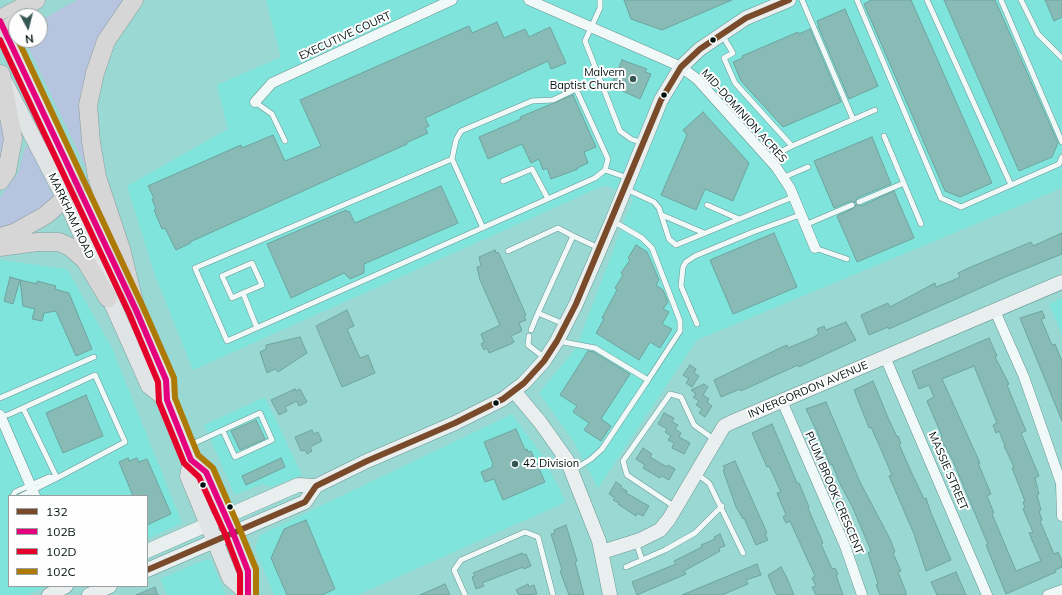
<!DOCTYPE html>
<style>
body{margin:0}
#map{position:relative;width:1062px;height:595px;overflow:hidden;background:#9ad9d3;font-family:Mulish,sans-serif}
canvas{display:block}
.legend{position:absolute;left:8px;top:495px;width:140px;height:92px;box-sizing:border-box;background:#fefefe;border:1px solid #98a09f;margin:0;padding:5px 7px;list-style:none;font-size:12px;color:#001210}
.legend li{display:flex;align-items:center;gap:8px;height:20px}
.legend b{width:20px;border:1px solid #98a09f}
.north{position:absolute;left:8px;top:8px;width:40px;height:40px;box-sizing:border-box;background:#fefefe;border:1px solid #98a09f;border-radius:50%;rotate:173deg;font-size:11px;font-weight:700;line-height:16px;text-align:center;color:#001210}
.north::after{content:'';display:block;margin:auto;width:14px;height:18px;background:#365854;clip-path:polygon(50% 0,100% 100%,50% 72%,0 100%)}
</style>
<div id="map">
<canvas width="1062" height="595"></canvas>
<ul class="legend">
<li><b style="height:5px;background:#7a4b2a"></b>132</li>
<li><b style="height:5px;background:#e5007d"></b>102B</li>
<li><b style="height:5px;background:#e4002b"></b>102D</li>
<li><b style="height:5px;background:#ad7a05"></b>102C</li>
</ul>
<div class="north">N</div>
</div>
<script>
const context = document.querySelector('canvas').getContext('2d');
context.lineJoin = 'round';
function fillPath(path, color) { context.fillStyle = color; context.fill(path, 'evenodd'); }
const toPath = rows => new Path2D(rows.map(r => 'M' + r).join(''));
function stroke(path, color, width, dash) { context.strokeStyle = color; context.lineWidth = width; context.lineCap = dash ? 'butt' : 'round'; context.setLineDash(dash || []); context.stroke(path); }
function write(font, color, halo, rows, align = 'center') {
  context.font = font + ' Mulish,sans-serif'; context.lineWidth = 4; context.setLineDash([]); context.textBaseline = 'middle'; context.strokeStyle = halo; context.fillStyle = color; for (const [text, x, y, turn = 0] of rows) {
    context.save(); context.translate(x, y); context.rotate((+turn || 0) * Math.PI / 180); context.textAlign = isNaN(turn) ? turn : align; if (halo) context.strokeText(text, 0, 0); context.fillText(text, 0, 0); context.restore();
  }
}
fillPath(toPath([
 [266,0,1062,0,1062,188,697,340,598,488,574,442,539,393,576,348,633,198,605,185,193,370,155,275,127,186,228,129,217,85,281,57],
 [0,260,67,269,112,348,182,523,147,539,147,496,9,496,9,586,47,586,28,595,0,595],
 [1062,298,1062,335,1049,304],
 [265,397,302,475,271,487,262,484,235,495,204,425],
 [512,414,542,455,566,502,358,595,274,595,255,549,260,535],
 [204,560,211,560,226,595,167,595,160,579]
]), '#7fe4db');
fillPath(toPath([
 [77,0,128,0,90,71,91,178,25,40,40,40,40,21],
 [0,110,4,144,0,164],
 [25,147,29,148,56,201,0,231,0,198,18,173]
]), '#b7c4df');
const building = toPath([
 [624,0,732,0,662,30,631,19,624,0],
 [871,0,911,0,992,183,960,197,945,191,864,4,871,0],
 [944,0,995,0,1058,143,1052,157,1019,171,944,0],
 [1045,0,1062,0,1062,17,1054,21,1045,0],
 [845,9,878,86,849,99,818,26,819,26,817,21,845,9],
 [497,22,504,38,525,29,529,37,550,27,566,63,551,69,548,61,425,118,429,126,425,128,428,133,406,143,407,144,190,242,191,243,176,250,165,228,162,229,154,210,156,209,152,199,154,198,148,186,241,145,242,148,273,135,285,161,321,146,300,100,469,26,472,33,497,22],
 [810,29,841,102,783,127,741,81,733,62,743,58,742,56,798,32,799,34,810,29],
 [622,60,647,69,645,72,651,74,640,99,616,88,613,81,622,60],
 [573,95,596,147,584,152,588,163,577,168,578,169,551,179,547,168,543,170,539,159,531,163,522,144,488,159,479,137,521,119,520,117,573,95],
 [703,112,749,163,733,201,705,189,696,210,661,195,687,135,683,130,703,112],
 [872,137,891,184,857,198,855,203,851,201,834,208,814,161,872,137],
 [441,186,458,223,364,264,364,273,350,279,344,273,291,298,267,244,346,210,347,212,349,211,355,223,441,186],
 [894,191,914,238,857,262,837,216,854,208,856,204,861,206,894,191],
 [774,233,797,287,733,314,710,260,774,233],
 [1062,233,1062,254,1005,277,889,329,888,327,869,335,861,315,888,303,890,307,935,283,936,287,949,282,960,277,958,273,966,269,1031,242,1033,246,1062,233],
 [636,245,647,252,659,280,656,285,663,290,668,302,663,309,669,312,662,324,672,329,660,348,650,342,639,360,596,333,604,319,602,318,617,290,615,288,623,275,621,273,630,260,628,258,636,245],
 [495,250,496,253,498,252,502,260,526,315,524,316,526,320,519,323,522,331,511,336,514,342,511,344,489,353,487,348,484,350,481,344,484,342,481,334,500,325,480,280,477,267,481,266,479,257,495,250],
 [10,277,20,280,13,304,4,301,10,277],
 [20,280,37,284,37,281,56,286,55,289,69,293,92,349,76,356,56,311,44,313,42,321,32,319,35,309,23,306,20,280],
 [347,310,354,326,347,329,360,358,368,355,375,373,342,387,316,326,347,310],
 [1042,311,1045,318,1041,319,1052,345,1055,344,1062,361,1062,421,1020,318,1042,311],
 [846,322,856,340,803,365,799,367,798,365,741,391,740,389,721,397,714,380,780,348,787,345,788,348,812,338,819,334,817,329,824,326,826,330,846,322],
 [300,337,307,353,278,372,275,369,267,373,260,352,266,349,266,345,300,337],
 [989,338,997,356,995,357,1009,384,1007,385,1026,431,1021,433,1039,476,1035,478,1039,494,1037,495,1041,510,1039,511,1042,520,1040,521,1054,554,1058,552,1062,561,1062,567,1055,570,1056,572,1006,594,986,545,988,544,984,535,953,461,940,437,942,436,927,401,934,397,929,385,919,389,912,371,989,338],
 [974,366,997,423,993,425,996,433,999,431,1005,446,1004,446,1014,467,1012,468,1025,501,1023,502,1025,508,1023,509,1033,532,1029,533,1041,561,1016,571,992,514,994,513,987,496,991,494,978,463,980,463,942,379,974,366],
 [588,351,594,352,630,374,601,419,611,426,601,441,584,430,589,423,573,412,577,406,560,395,588,351],
 [690,365,696,369,694,373,699,376,692,387,686,383,689,379,683,375,690,365],
 [873,381,889,420,897,437,898,436,901,443,899,444,909,467,924,499,926,498,931,513,951,560,926,571,914,534,889,476,892,475,883,454,871,427,869,428,854,390,873,381],
 [704,384,708,387,703,395,709,399,707,402,712,406,705,417,699,413,702,409,696,405,699,401,693,397,696,394,691,390,704,384],
 [295,389,296,391,300,389,307,402,299,406,297,401,285,407,287,411,279,415,271,400,295,389],
 [86,395,103,436,63,453,46,413,86,395],
 [826,402,860,482,890,539,895,552,893,553,901,571,898,572,906,592,906,595,880,595,876,585,878,584,868,553,871,551,852,506,841,486,832,464,830,465,817,432,806,409,826,402],
 [664,413,674,418,672,422,678,425,675,429,681,433,679,437,690,443,684,454,672,448,674,443,668,440,671,436,665,432,667,429,658,424,664,413],
 [256,420,265,439,240,450,231,431,256,420],
 [772,424,797,483,799,483,809,507,808,508,823,543,821,544,832,569,835,568,838,574,836,575,843,595,816,595,812,587,816,586,812,578,815,576,790,521,786,523,783,517,786,515,777,493,781,492,769,466,767,467,752,433,772,424],
 [516,429,525,450,527,449,528,452,531,451,545,482,503,500,494,479,485,482,481,472,493,467,492,464,493,464,484,442,516,429],
 [312,430,314,434,318,432,322,441,310,447,312,451,307,454,305,450,301,451,295,437,312,430],
 [643,448,652,454,650,457,667,467,668,465,675,469,669,480,662,476,660,478,643,468,645,465,636,459,643,448],
 [128,458,129,461,137,458,139,462,147,459,171,514,147,525,147,496,133,496,119,462,128,458],
 [281,458,285,467,246,485,242,476,281,458],
 [735,461,767,533,765,534,768,540,756,545,744,518,743,519,736,507,723,470,725,469,723,466,735,461],
 [616,482,622,486,621,488,627,491,626,493,649,506,643,516,637,513,636,516,618,504,619,503,613,500,615,498,609,494,616,482],
 [306,520,335,589,322,595,287,595,271,558,284,529,306,520],
 [566,525,577,561,575,562,584,595,569,595,560,571,562,570,551,534,555,533,554,530,566,525],
 [720,534,725,546,719,548,720,551,684,571,686,574,637,595,632,582,676,564,674,561,702,547,701,545,715,539,714,537,720,534],
 [522,553,523,555,526,554,531,566,524,569,523,567,482,583,484,586,476,589,472,577,475,576,473,573,522,553],
 [757,564,761,575,746,580,748,584,722,595,682,595,757,564],
 [781,567,786,576,794,595,777,595,775,592,768,575,781,567],
 [956,572,966,595,937,595,931,582,956,572],
 [445,584,450,595,420,595,445,584],
 [528,584,529,587,534,585,537,594,519,595,516,590,528,584],
 [155,587,158,595,136,595,155,587]
]);
fillPath(building, '#88bbb6');
stroke(building, '#6ea49f', 1);
const lane = toPath([
 [600,0,600,8,585,41,620,131,631,139,643,143],
 [802,0,853,119],
 [857,0,941,198,961,207,1059,164,1062,157],
 [927,0,1011,185],
 [1001,0,1062,142],
 [1021,0,1038,34,1062,58],
 [722,35,733,53,724,58,735,83,792,146],
 [255,102,272,114,285,141],
 [884,136,921,224],
 [769,158,792,146,875,110],
 [452,159,456,140,461,131,532,101,553,100,576,89,608,159,605,170],
 [782,178,808,167],
 [503,181,532,169,548,199],
 [626,189,654,202,659,208,669,239,676,245,793,197],
 [859,202,904,183],
 [707,205,739,219],
 [662,215,704,233],
 [613,221,642,238,652,248,680,321,680,331,648,380],
 [805,225,852,205],
 [483,228,452,159,195,268,227,341,595,178,605,170,628,178],
 [573,236,599,248],
 [815,248,847,259],
 [508,251,558,228,573,236,538,313,564,324],
 [243,293,232,298,222,276,252,263,262,285,243,293,257,328],
 [697,324,681,286,683,267,686,262,695,256,753,232,800,215],
 [531,330,538,313],
 [529,336,528,345,545,358],
 [558,341,595,348,648,380,602,449,591,459,572,471],
 [0,398,94,357],
 [1,417,10,414,23,408,95,375,125,442,57,478,23,408],
 [188,446,260,413,272,440,235,457,223,431],
 [697,474,709,483,743,553],
 [13,496,15,492,49,477,57,478],
 [21,496,57,478],
 [675,507,627,475,623,461,670,394,681,397,694,425,715,440],
 [636,542,642,560],
 [626,567,665,550,695,533,722,506],
 [465,595,454,570,461,560,525,532,538,537,553,595]
]);
const street = toPath([
 [529,0,668,61,681,67,697,79,776,167,790,188,815,248],
 [255,102,272,83,452,0],
 [995,311,1024,377,1061,483,1062,516],
 [885,357,987,595],
 [782,401,845,546,862,595],
 [0,415,35,496],
 [1048,595,1062,590]
]);
const secondary = toPath([
 [514,391,540,422,567,460,599,541,610,595],
 [147,551,298,485,316,486,367,461,455,423,503,399,524,383,544,361,557,341,576,304,612,221,661,100,681,67,700,49,746,18,789,0],
 [602,552,640,540,660,530,669,519,724,426,732,422,1062,282],
 [147,570,305,502,316,486],
 [49,595,66,586],
 [89,595,110,586]
]);
const primary = toPath([
 [0,21,136,310,166,380,167,400,191,460,206,472,233,533,248,571,248,595],
 [5,83,69,207,149,386,167,400],
 [191,460,188,476,230,578,248,594]
]);
const highway = toPath([
 [134,0,106,41,95,73,88,105,91,142,97,177,121,249,136,310],
 [0,19,36,0],
 [0,181,7,171,13,139,1,74],
 [0,237,14,233,46,215,78,187],
 [0,247,37,242,59,242,70,247,85,260,108,298]
]);
stroke(lane, '#669592', 6);
stroke(street, '#669592', 11);
stroke(secondary, '#669592', 15);
stroke(primary, '#879b9a', 17);
stroke(highway, '#879b9a', 19);
stroke(lane, '#f0f9f8', 5);
stroke(street, '#f0f9f8', 10);
stroke(secondary, '#e8efee', 14);
stroke(primary, '#e1e4e5', 16);
stroke(highway, '#d7d6d7', 18);
const highwayBridge = toPath([
 [0,32,13,25]
]);
stroke(highwayBridge, '#879b9a', 19, []);
stroke(highwayBridge, '#d7d6d7', 18);
stroke(toPath([
 [147,570,305,502,316,486,367,461,455,423,503,399,524,383,544,361,557,341,576,304,661,100,681,67,700,49,746,18,789,0]
]), '#7a4b2a', 6);
stroke(toPath([
 [0,21,136,310,166,380,167,400,191,460,206,472,233,533,248,571,248,595]
]), '#e5007d', 6);
stroke(toPath([
 [0,40,129,313,158,382,159,402,184,463,199,477,226,536,240,573,240,595]
]), '#e4002b', 6);
stroke(toPath([
 [18,40,143,307,174,378,175,398,198,455,213,468,240,530,256,569,256,595]
]), '#ad7a05', 6);
for (const [x, y, r, color] of [
 [713,40,3.5,"#001210"],
 [633,79,4,"#365854"],
 [664,95,3.5,"#001210"],
 [496,403,3.5,"#001210"],
 [515,464,4,"#365854"],
 [203,485,3.5,"#001210"],
 [230,507,3.5,"#001210"]
]) { const dot = new Path2D(); dot.arc(x, y, r, 0, 2 * Math.PI); context.fillStyle = color; context.fill(dot); stroke(dot, '#fefefe', 1.5); }
write('11px', '#001210', '#fefefe', [
 ["EXECUTIVE COURT",345,36,-25],
 ["MID-DOMINION ACRES",744,116,48],
 ["MARKHAM ROAD",71,216,65],
 ["INVERGORDON AVENUE",808,390,-23],
 ["MASSIE STREET",948,471,67],
 ["PLUM BROOK CRESCENT",834,493,67]
]);
write('11px', '#001210', '#fefefe', [
 ["Malvern",625,73],
 ["Baptist Church",625,86],
 ["42 Division",523,464,"left"]
], 'right');
</script>
